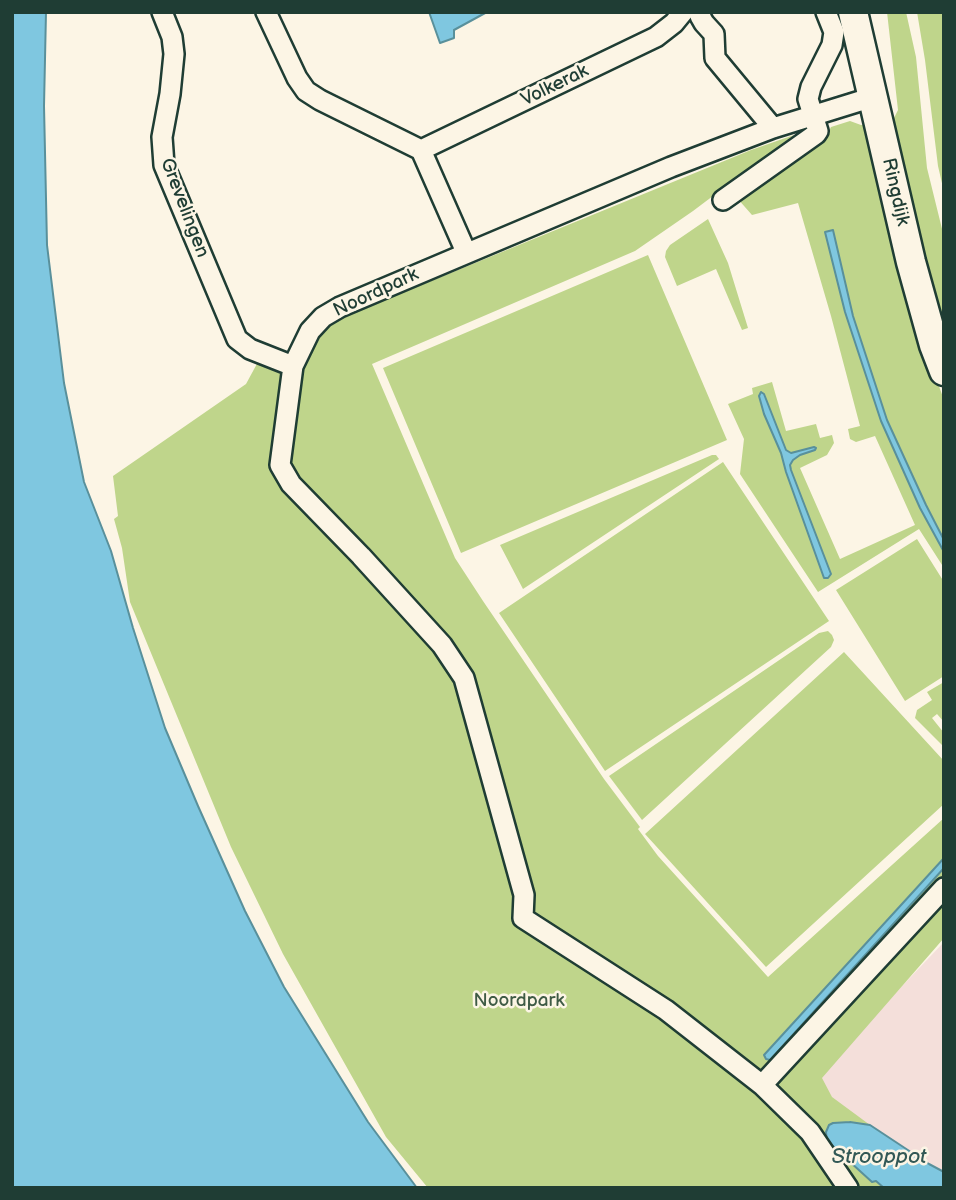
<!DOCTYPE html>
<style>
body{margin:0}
#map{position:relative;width:956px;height:1200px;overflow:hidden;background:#fcf5e5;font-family:"Balsamiq Sans",sans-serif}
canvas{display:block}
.frame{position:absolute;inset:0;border:14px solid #1f3d34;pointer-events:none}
</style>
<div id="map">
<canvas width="956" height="1200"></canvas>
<div class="frame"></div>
</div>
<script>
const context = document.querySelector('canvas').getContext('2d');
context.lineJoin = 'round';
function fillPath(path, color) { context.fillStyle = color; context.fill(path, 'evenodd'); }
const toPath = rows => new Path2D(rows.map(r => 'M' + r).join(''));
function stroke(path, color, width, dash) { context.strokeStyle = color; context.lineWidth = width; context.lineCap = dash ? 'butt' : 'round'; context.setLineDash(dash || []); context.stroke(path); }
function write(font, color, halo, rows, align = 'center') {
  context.font = font + ' "Balsamiq Sans",sans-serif'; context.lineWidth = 5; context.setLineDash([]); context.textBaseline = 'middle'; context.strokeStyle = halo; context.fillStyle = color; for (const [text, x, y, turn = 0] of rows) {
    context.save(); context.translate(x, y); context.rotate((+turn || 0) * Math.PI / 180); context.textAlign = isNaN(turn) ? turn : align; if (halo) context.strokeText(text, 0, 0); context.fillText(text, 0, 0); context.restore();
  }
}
fillPath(toPath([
 [944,942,944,1188,803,1090]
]), '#f4dfda');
fillPath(toPath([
 [887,12,906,12,916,57,927,168,944,237,944,333,888,118,894,118,898,110],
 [917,12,944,12,944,192,938,166,925,60],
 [850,121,861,125,871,124,928,356,944,400,944,540,926,505,887,420,853,316,833,231,826,231,847,317,881,421,920,508,944,552,944,568,919,529,818,592,740,474,744,439,728,404,753,394,752,388,772,382,786,431,816,424,820,438,832,435,834,443,827,455,800,468,840,559,915,525,875,436,856,442,850,439,848,429,860,426,831,316,798,203,752,215,737,198,806,150,828,133,831,127],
 [794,135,693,211,635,251,372,364,455,558,483,601,604,779,640,827,638,829,658,856,768,977,944,818,944,876,938,885,944,901,944,938,822,1078,832,1097,870,1125,850,1122,876,1181,884,1188,428,1188,386,1137,283,954,231,847,130,602,122,548,114,519,118,516,113,476,246,384,259,360,273,365,346,312,348,315,751,150],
 [708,219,728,263,748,328,742,330,716,269,677,286,665,257,666,251,670,245],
 [648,255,727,440,461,553,383,368],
 [712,455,716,455,719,459,523,589,500,545],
 [723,462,829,621,605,771,499,613],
 [917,539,944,582,944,676,905,701,836,590],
 [828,631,832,635,834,640,831,647,642,820,609,776,819,633],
 [844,652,944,761,944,804,766,967,645,834],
 [944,682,944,722,937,714,932,718,944,733,944,747,915,718,917,710,932,700,927,692]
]), '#bfd58b');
const water = toPath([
 [12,12,46,12,44,106,47,245,64,383,84,482,111,551,133,628,165,728,198,806,245,911,284,987,368,1122,417,1188,12,1188,12,12],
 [429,12,487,12,454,30,454,38,440,43,429,12],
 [833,230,853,316,887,420,926,505,944,540,944,552,920,508,881,421,845,312,825,232,833,230],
 [761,392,764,394,786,450,791,453,814,447,816,448,815,450,800,455,793,460,790,465,791,470,831,574,828,578,824,578,786,472,781,453,764,414,759,396,761,392],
 [944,858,944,868,770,1060,766,1059,764,1055,944,858],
 [850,1122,870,1125,929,1164,944,1172,944,1188,884,1188,876,1181,872,1182,827,1141,826,1132,829,1125,833,1123,850,1122]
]);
fillPath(water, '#7fc7e0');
stroke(water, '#59909b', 2);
const minor = toPath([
 [162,12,172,37,174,54,170,94,162,137,164,165,237,339,250,349,293,366],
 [266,12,297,78,306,91,320,100,421,150,466,252],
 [701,12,700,16,704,23,714,34,715,58,773,128],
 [421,150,656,37,674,23,683,12],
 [723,200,816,134,818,131,808,99,811,87,832,45,834,32,826,12],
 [762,1085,944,888],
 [848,1188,810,1132,762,1085,666,1010,523,918,524,895,464,678,442,645,361,556,291,484,280,465,293,366,310,331,323,317,340,307,671,167,773,128,873,97]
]);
const secondary = toPath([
 [853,12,911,262,934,345,944,371]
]);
stroke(minor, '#1f3d34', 24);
stroke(secondary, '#1f3d34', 33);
stroke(minor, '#fcf5e5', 19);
stroke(secondary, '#fcf5e5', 28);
write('19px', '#1f3d34', '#fcf5e5', [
 ["Volkerak",555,86,-26],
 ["Ringdijk",895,192,77],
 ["Grevelingen",184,208,69],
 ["Noordpark",376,293,-25]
]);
write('19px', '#3f5b45', '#fcf5e5', [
 ["Noordpark",519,1001]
]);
write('italic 21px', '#325956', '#fcf5e5', [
 ["Strooppot",879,1158]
]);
</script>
